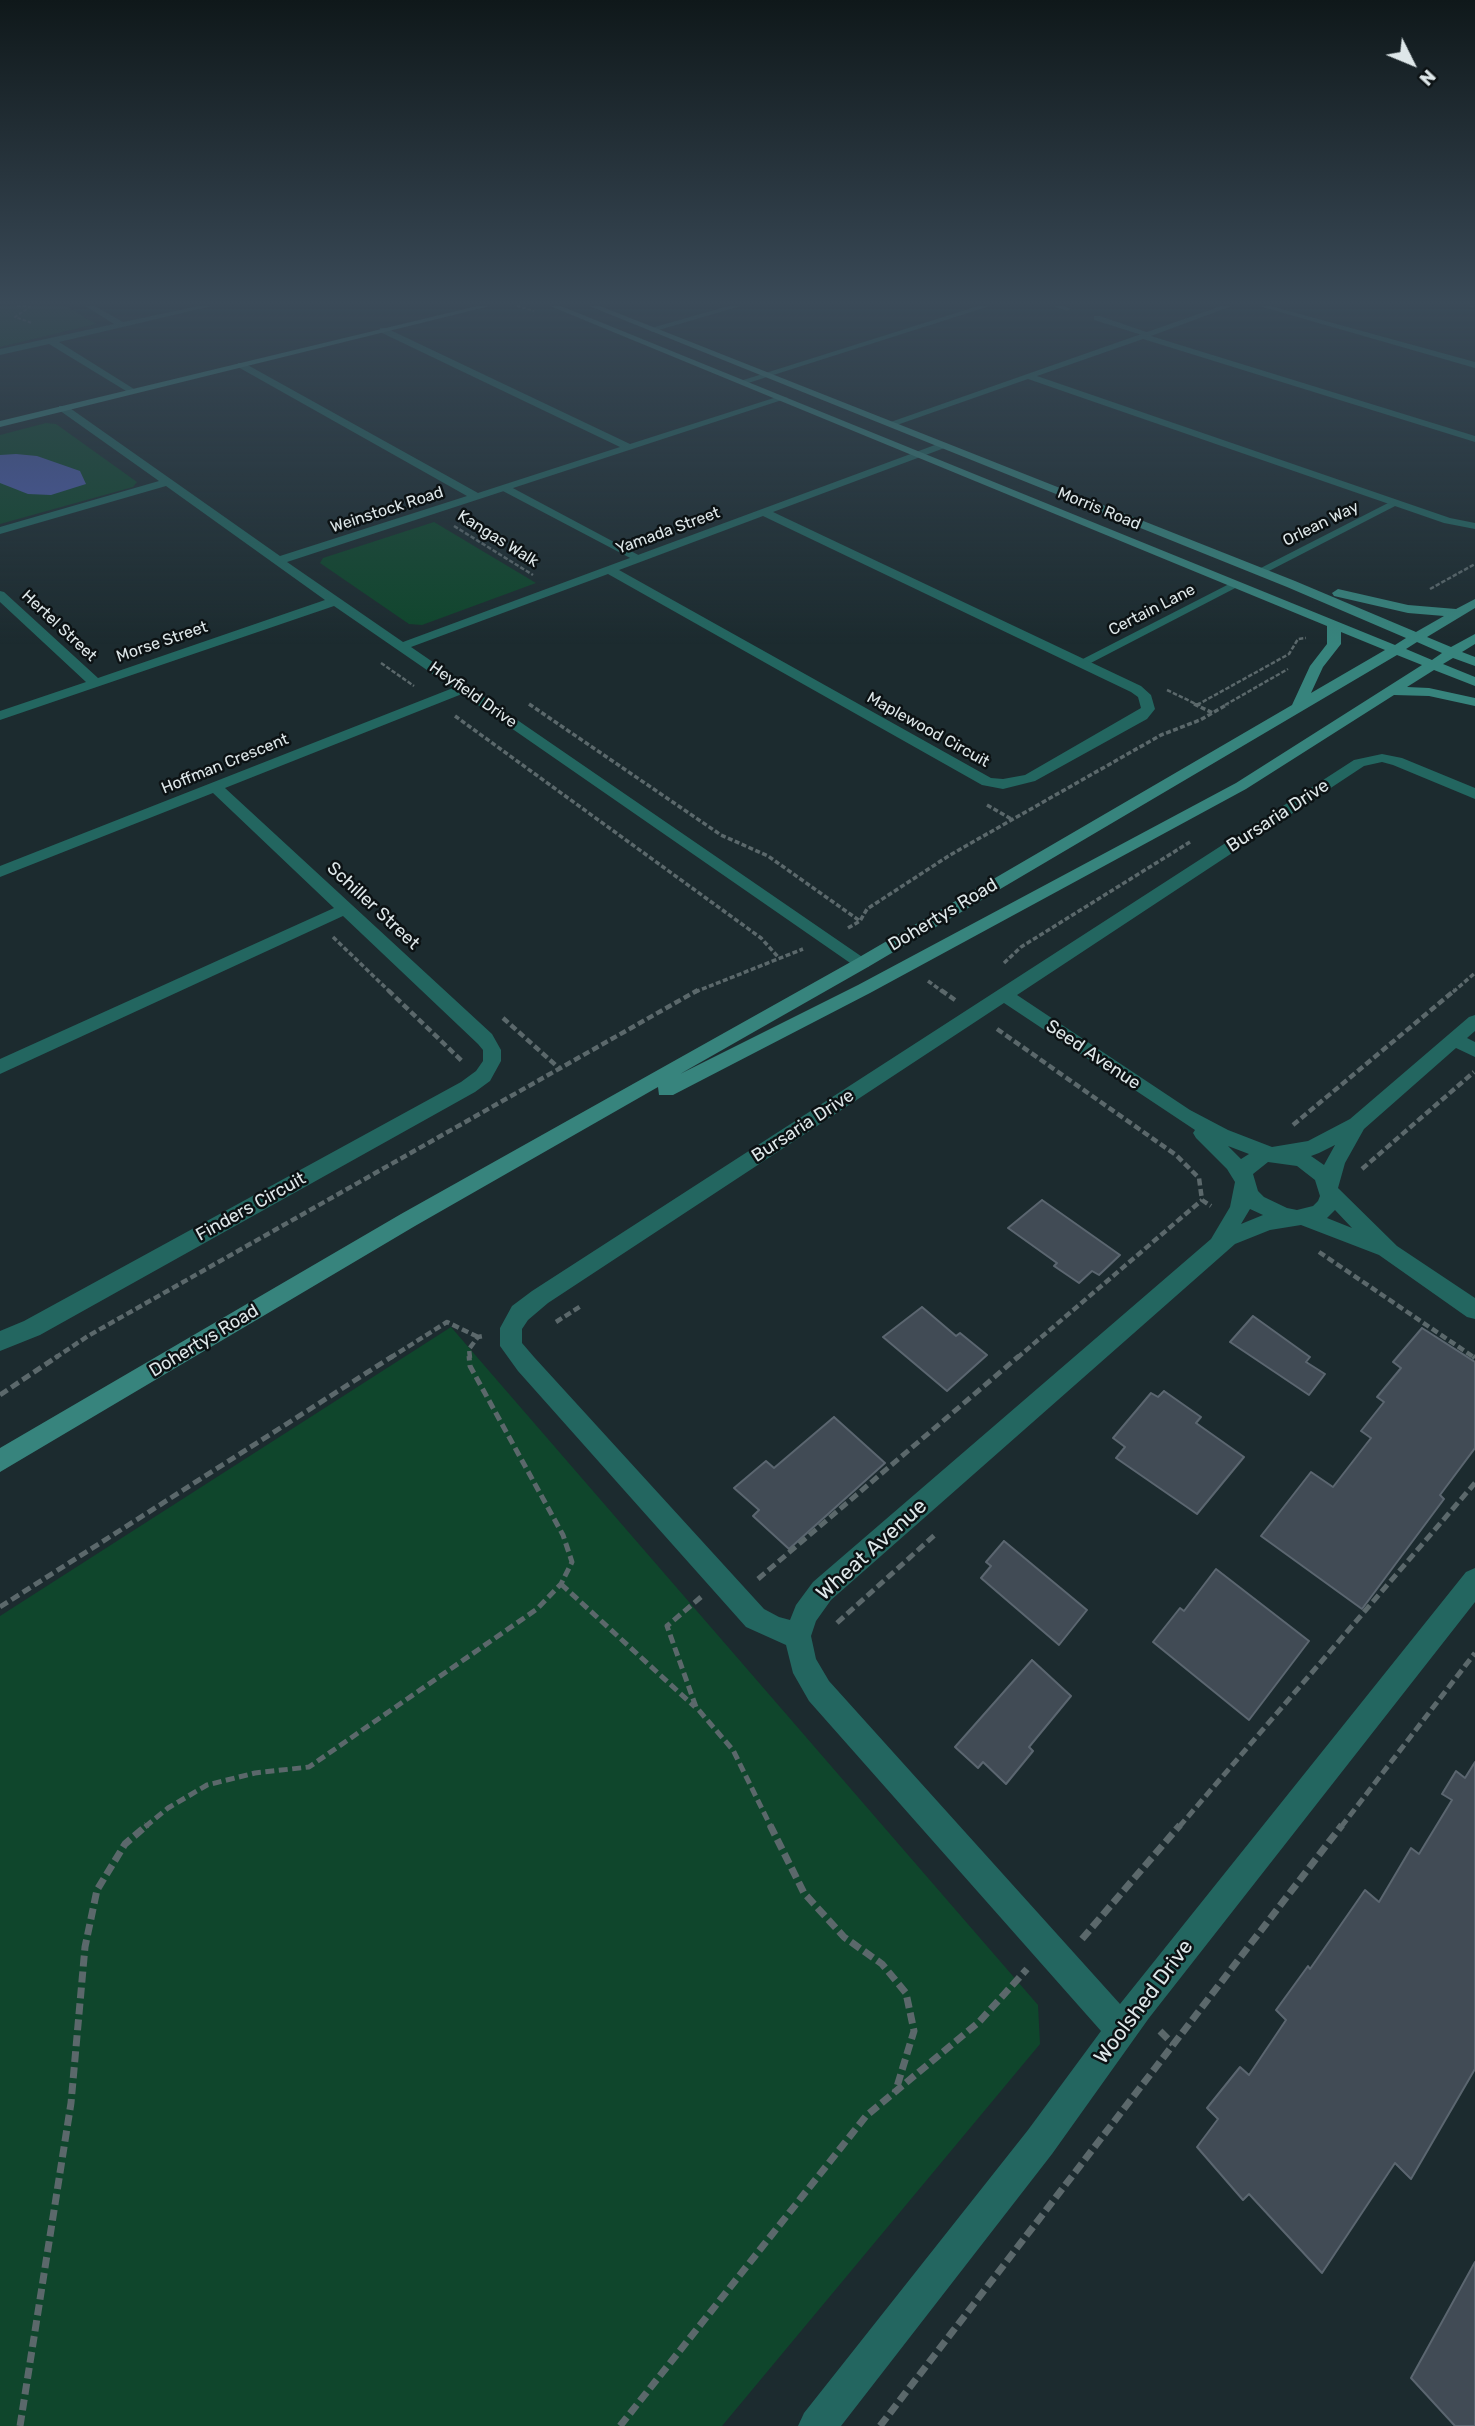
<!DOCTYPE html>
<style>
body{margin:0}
#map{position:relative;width:1475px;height:2426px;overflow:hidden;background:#1c2b2f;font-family:Rubik,sans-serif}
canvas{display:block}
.north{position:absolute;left:1377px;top:28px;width:70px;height:70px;-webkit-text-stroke:5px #0c1214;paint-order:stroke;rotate:133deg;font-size:19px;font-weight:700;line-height:28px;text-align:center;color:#dee7e9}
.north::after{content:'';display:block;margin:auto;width:24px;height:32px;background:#dee7e9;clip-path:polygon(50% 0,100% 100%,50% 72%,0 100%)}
</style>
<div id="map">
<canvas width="1475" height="2426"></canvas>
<div class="north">N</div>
</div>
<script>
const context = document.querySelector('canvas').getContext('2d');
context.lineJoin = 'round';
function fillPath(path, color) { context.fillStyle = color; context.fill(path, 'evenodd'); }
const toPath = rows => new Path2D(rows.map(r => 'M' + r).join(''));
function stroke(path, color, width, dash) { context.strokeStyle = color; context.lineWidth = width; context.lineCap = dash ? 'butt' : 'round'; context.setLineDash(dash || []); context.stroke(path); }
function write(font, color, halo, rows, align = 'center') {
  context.font = font + ' Rubik,sans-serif'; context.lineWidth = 5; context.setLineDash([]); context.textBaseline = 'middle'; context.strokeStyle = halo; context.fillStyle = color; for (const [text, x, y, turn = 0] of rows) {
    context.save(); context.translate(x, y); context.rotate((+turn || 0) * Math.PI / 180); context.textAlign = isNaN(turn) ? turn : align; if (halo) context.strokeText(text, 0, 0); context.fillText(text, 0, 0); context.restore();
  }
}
fillPath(toPath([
 [0,306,66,306,96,324,0,347],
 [46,423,56,424,137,482,133,487,0,524,0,435],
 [434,522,536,583,422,625,409,624,320,563,323,558],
 [451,1327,1038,2005,1040,2044,722,2426,0,2426,0,1616]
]), '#0f462c');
fillPath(toPath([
 [16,454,37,456,80,471,86,484,51,495,28,494,0,483,0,455]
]), '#4c5bab');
const building = toPath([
 [1042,1200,1120,1255,1099,1275,1092,1271,1079,1283,1054,1266,1057,1263,1008,1228,1042,1200],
 [922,1307,956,1336,960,1333,987,1355,947,1391,883,1337,922,1307],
 [1253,1316,1310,1357,1306,1362,1325,1374,1309,1395,1230,1342,1253,1316],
 [1422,1328,1475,1362,1475,1448,1440,1495,1444,1499,1362,1609,1261,1536,1311,1472,1333,1487,1371,1438,1361,1431,1384,1402,1377,1397,1401,1368,1393,1362,1422,1328],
 [1164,1391,1201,1417,1196,1423,1244,1457,1197,1514,1116,1458,1125,1447,1113,1438,1151,1393,1158,1397,1164,1391],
 [834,1417,885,1463,789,1549,753,1516,759,1510,734,1488,766,1461,774,1468,834,1417],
 [1004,1541,1087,1610,1059,1645,981,1578,991,1566,986,1562,1004,1541],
 [1216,1569,1309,1641,1249,1720,1153,1642,1180,1608,1184,1611,1216,1569],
 [1032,1660,1071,1696,1029,1747,1033,1751,1006,1784,983,1762,978,1768,955,1747,1032,1660],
 [1475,1762,1475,2069,1411,2179,1395,2163,1322,2273,1249,2194,1243,2200,1197,2147,1218,2119,1207,2108,1240,2067,1249,2075,1286,2020,1276,2010,1308,1966,1310,1969,1365,1890,1379,1902,1411,1848,1419,1854,1452,1800,1442,1794,1456,1771,1465,1778,1475,1762],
 [1475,2262,1475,2426,1455,2426,1411,2378,1475,2262]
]);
fillPath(building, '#414b55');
stroke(building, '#5b6670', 2);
stroke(toPath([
 [17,306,29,306],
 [31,306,15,317,32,323],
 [517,306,534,311],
 [1470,306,1475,307]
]), '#5b686b', 2, [3.5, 2]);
stroke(toPath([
 [454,526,533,575],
 [1430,589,1475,564],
 [381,663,414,686],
 [1167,690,1198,705],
 [1197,705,1289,654,1298,639,1306,638],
 [1225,705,1288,669]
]), '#5b686b', 2.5, [4.5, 2]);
stroke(toPath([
 [529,704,721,835,768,856,860,921],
 [1194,704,1213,713],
 [1197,705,1200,704],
 [455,716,761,938,779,958],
 [987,805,1013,820],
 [848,928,860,921,867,909,950,855,1161,735,1200,720,1228,704],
 [333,937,390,992],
 [1004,963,1021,947,1190,842],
 [928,981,943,992],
 [695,992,803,949],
 [1453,992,1475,973]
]), '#5b686b', 3.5, [5, 2.5]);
stroke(toPath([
 [388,990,463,1062],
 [941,990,955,1000],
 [503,1018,560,1069],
 [997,1029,1176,1155,1199,1178,1202,1200,1211,1206],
 [1293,1125,1455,990],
 [1362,1169,1474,1072],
 [1319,1252,1475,1358],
 [556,1322,581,1306],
 [55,1358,88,1336,698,990],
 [390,1358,447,1322,478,1337],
 [470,1358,469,1349,478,1337,483,1336],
 [1017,1358,1202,1200]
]), '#5b686b', 4.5, [7, 3.5]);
stroke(toPath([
 [1473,1356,1475,1358],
 [0,1395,58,1356],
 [758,1579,1019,1356],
 [561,1584,695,1707],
 [701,1597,667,1626,696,1707,733,1750,771,1827],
 [0,1607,393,1356],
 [837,1623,937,1533],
 [145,1827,168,1808,207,1785,255,1773,309,1767,537,1609,561,1584,572,1562,563,1535,470,1366,469,1356],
 [1179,1827,1475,1483],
 [1341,1827,1475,1653]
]), '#5b686b', 5, [9, 4.5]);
stroke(toPath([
 [770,1825,804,1893,844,1937,882,1964,906,1993,914,2031,895,2093],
 [1082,1939,1180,1825],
 [1160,2031,1173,2044],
 [20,2426,71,2103,85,1947,97,1890,125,1844,147,1825],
 [620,2426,866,2116,979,2022,1027,1969],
 [880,2426,1342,1825]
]), '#5b686b', 7, [11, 5]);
fillPath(toPath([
 [1053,306,1064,306,1071,309,1067,311,1053,306],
 [1094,316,1100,316,1152,334,1145,336,1094,320,1094,316],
 [501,486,509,486,644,558,634,560,501,490,501,486],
 [1392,501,1401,503,1263,574,1253,572,1392,501],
 [1233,582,1243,584,1085,666,1077,666,1075,663,1233,582]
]), '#236660');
fillPath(toPath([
 [85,306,95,306,123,322,198,306,212,306,59,342,134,389,136,391,131,394,49,344,0,355,0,349,114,324,85,306],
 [728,306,741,306,652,332,648,329,728,306],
 [978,306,990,306,745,384,737,382,978,306],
 [1221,306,1232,306,1151,336,1475,436,1475,442,1143,339,1037,376,1450,518,1475,523,1475,529,1444,523,1028,379,894,426,885,424,1221,306],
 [1259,306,1271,306,1475,362,1475,368,1259,306],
 [380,328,386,328,630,444,780,396,788,398,287,562,403,642,943,442,948,445,947,447,773,512,1141,686,1151,695,1155,709,1147,719,1035,781,1003,789,982,785,608,574,411,647,871,963,868,967,856,967,462,694,225,788,492,1034,501,1050,501,1061,490,1081,475,1092,40,1335,0,1351,0,1331,24,1321,461,1082,476,1071,483,1061,483,1050,478,1044,343,916,0,1074,0,1059,334,908,213,793,0,877,0,866,453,688,334,606,0,720,0,711,86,682,0,602,0,591,4,592,98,678,325,600,166,486,0,534,0,527,159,481,59,410,59,406,67,406,280,556,467,496,238,367,238,363,244,363,478,493,620,447,380,332,380,328],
 [763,516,1131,692,1138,697,1141,708,1025,775,1003,779,991,778,619,570,763,516],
 [1382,754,1402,758,1475,788,1475,799,1393,765,1382,762,1364,766,1017,995,1190,1110,1228,1130,1272,1147,1308,1141,1350,1119,1469,1017,1475,1015,1475,1031,1467,1038,1475,1042,1475,1057,1456,1048,1364,1129,1345,1163,1338,1188,1397,1246,1475,1298,1475,1319,1467,1317,1379,1255,1301,1225,1270,1230,1235,1244,831,1600,816,1621,811,1636,816,1659,829,1681,1120,2004,1466,1572,1475,1568,1475,1602,1149,2018,1052,2154,841,2426,798,2426,804,2413,1028,2130,1101,2031,809,1701,793,1673,786,1645,746,1627,518,1371,500,1346,500,1328,512,1306,532,1291,1354,760,1382,754],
 [1004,1003,1195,1130,1193,1133,1196,1138,1227,1169,1235,1182,1230,1207,1211,1239,813,1582,796,1605,790,1620,779,1617,764,1609,534,1357,522,1343,522,1329,528,1320,548,1303,1004,1003],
 [1335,1145,1324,1165,1311,1156,1319,1153,1335,1145],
 [1228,1146,1249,1154,1241,1159,1228,1146],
 [1268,1162,1297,1166,1315,1180,1320,1196,1318,1201,1313,1206,1297,1210,1287,1208,1264,1197,1258,1191,1253,1174,1268,1162],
 [1250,1209,1263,1215,1241,1224,1250,1209],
 [1335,1210,1352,1228,1327,1218,1335,1210]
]), '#236660');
fillPath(toPath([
 [477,306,490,306,0,427,0,421,477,306],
 [550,306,561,306,1395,645,1406,638,1287,587,589,306,600,306,1295,581,1416,632,1444,616,1408,613,1334,596,1332,593,1338,589,1408,605,1456,609,1475,599,1475,608,1427,637,1451,647,1475,634,1475,644,1462,652,1475,657,1475,666,1453,658,1443,664,1475,677,1475,686,1434,670,1407,687,1429,688,1475,698,1475,706,1429,696,1394,695,1246,789,870,993,673,1095,659,1095,658,1087,415,1226,0,1472,0,1448,401,1214,856,959,1292,705,1310,666,1327,644,1327,626,550,306],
 [1341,632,1385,650,1311,693,1323,667,1341,644,1341,632],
 [1417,642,1442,653,1432,660,1406,649,1417,642],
 [1397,655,1422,665,1236,783,858,985,680,1074,868,967,1397,655]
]), '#37847d');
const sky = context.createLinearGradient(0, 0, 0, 645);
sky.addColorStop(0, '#0f181a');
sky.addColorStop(0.47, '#3a4a58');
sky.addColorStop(1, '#3a4a5800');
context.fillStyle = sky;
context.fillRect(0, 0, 1475, 645);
write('16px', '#dee7e9', '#0c1214', [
 ["Morris Road",1099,509,22],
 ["Weinstock Road",387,510,-18],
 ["Orlean Way",1321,524,-26],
 ["Yamada Street",668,531,-20],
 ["Kangas Walk",498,539,32],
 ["Certain Lane",1152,610,-27],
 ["Hertel Street",59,626,43],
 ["Morse Street",162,642,-19],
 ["Heyfield Drive",473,695,35],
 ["Maplewood Circuit",928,730,29],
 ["Hoffman Crescent",225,764,-22]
]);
write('18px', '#dee7e9', '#0c1214', [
 ["Bursaria Drive",1278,816,-33],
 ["Schiller Street",373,906,43],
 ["Dohertys Road",943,915,-31],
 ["Seed Avenue",1093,1055,34],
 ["Bursaria Drive",803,1126,-33],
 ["Finders Circuit",251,1207,-29],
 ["Dohertys Road",204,1341,-31]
]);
write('21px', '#dee7e9', '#0c1214', [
 ["Wheat Avenue",872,1550,-42],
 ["Woolshed Drive",1144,2002,-53]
]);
</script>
